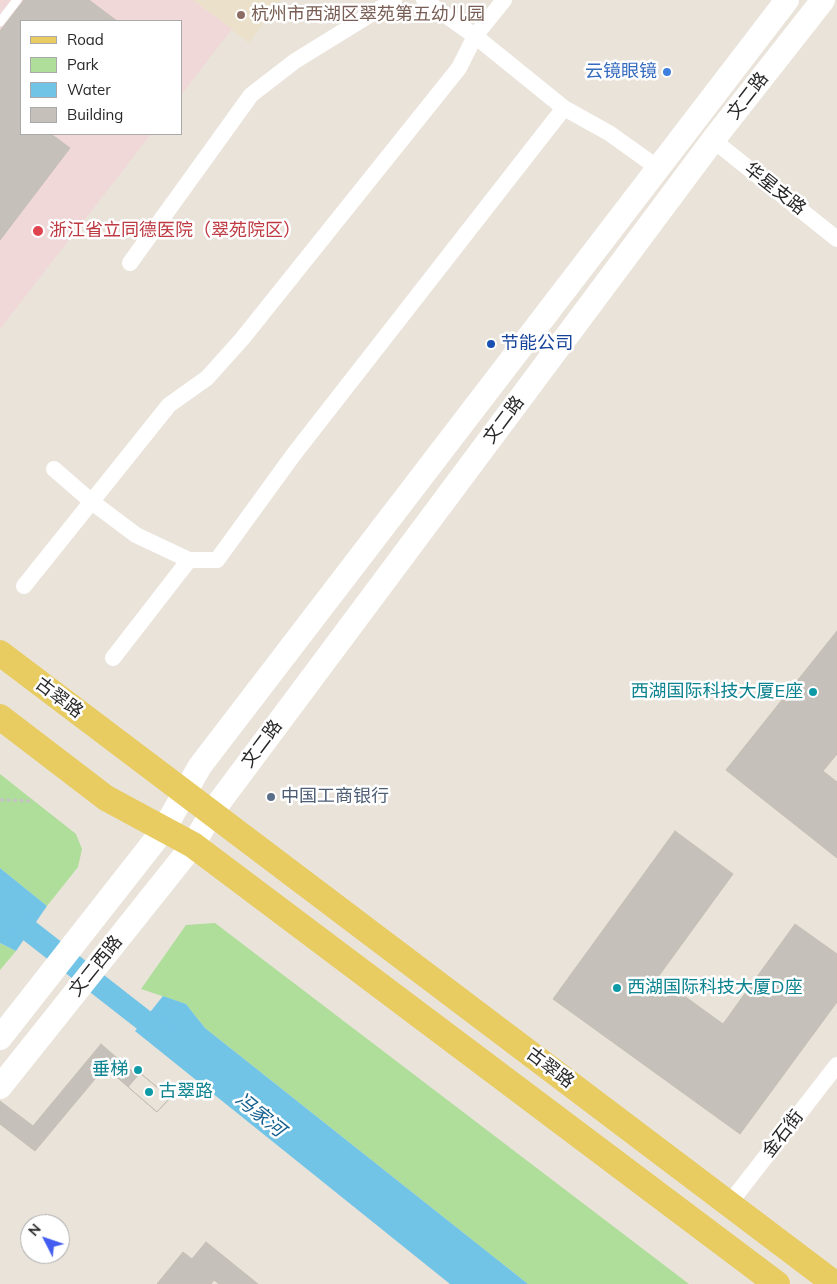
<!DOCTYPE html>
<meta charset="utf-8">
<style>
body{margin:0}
#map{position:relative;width:837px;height:1284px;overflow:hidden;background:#eae3da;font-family:Mulish,sans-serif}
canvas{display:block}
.legend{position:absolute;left:20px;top:20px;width:162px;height:115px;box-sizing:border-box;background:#fff;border:1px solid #a9a9a9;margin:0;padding:6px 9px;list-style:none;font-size:15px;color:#282828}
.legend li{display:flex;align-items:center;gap:10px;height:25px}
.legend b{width:25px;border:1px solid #a9a9a9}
.north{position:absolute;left:20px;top:1214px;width:50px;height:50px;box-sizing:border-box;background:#fff;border:1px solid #a9a9a9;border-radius:50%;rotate:311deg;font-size:14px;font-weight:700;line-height:20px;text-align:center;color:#282828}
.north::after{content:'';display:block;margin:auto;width:18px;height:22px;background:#425def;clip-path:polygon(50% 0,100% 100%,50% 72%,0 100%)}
</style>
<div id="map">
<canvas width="837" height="1284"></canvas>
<ul class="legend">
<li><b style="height:6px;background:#e8cc61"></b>Road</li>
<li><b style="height:14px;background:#aede99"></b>Park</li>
<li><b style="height:14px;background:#72c4e7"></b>Water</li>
<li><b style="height:14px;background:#c5c0ba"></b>Building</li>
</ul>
<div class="north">N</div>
</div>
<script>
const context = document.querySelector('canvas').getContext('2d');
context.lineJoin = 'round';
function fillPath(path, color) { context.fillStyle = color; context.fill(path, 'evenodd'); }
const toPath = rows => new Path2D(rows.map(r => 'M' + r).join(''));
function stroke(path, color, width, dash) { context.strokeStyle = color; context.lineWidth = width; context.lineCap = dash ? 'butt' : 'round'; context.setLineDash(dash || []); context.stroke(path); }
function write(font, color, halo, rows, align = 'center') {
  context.font = font + ' Mulish,"Noto Sans SC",sans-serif'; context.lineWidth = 5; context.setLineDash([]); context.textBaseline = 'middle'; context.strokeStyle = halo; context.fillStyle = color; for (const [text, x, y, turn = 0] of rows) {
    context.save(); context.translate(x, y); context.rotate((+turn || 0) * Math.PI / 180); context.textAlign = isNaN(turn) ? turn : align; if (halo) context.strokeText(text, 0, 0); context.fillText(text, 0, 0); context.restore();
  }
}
fillPath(toPath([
 [193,0,281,0,249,43]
]), '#ebe1ca');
fillPath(toPath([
 [0,0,193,0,232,29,181,95,181,21,21,21,21,134,151,134,0,329]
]), '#f0d7d8');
fillPath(toPath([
 [0,774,76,834,82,849,78,867,47,906,0,868],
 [215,923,689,1284,528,1284,205,1028,186,1004,141,989,186,925],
 [0,943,16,951,0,970]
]), '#aede99');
fillPath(toPath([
 [0,868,47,906,16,951,0,943],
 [163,996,186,1004,205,1028,528,1284,450,1284,135,1031]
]), '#72c4e7');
stroke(toPath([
 [0,908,168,1039]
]), '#72c4e7', 22);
const building = toPath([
 [24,0,89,0,117,21,21,21,21,134,51,134,70,148,0,240,0,31,24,0],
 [837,631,837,754,823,771,837,782,837,858,726,770,837,631],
 [675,831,733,874,658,977,723,1024,795,924,837,954,837,1002,740,1134,553,999,675,831],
 [101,1044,138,1076,140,1073,170,1098,157,1112,105,1067,35,1151,0,1124,0,1101,33,1126,101,1044],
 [138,1065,143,1069,138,1076,133,1071,138,1065],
 [140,1073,170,1098,157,1112,128,1087,140,1073],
 [206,1242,258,1284,219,1284,214,1280,211,1284,157,1284,183,1252,192,1259,206,1242]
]);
fillPath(building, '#c5c0ba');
stroke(building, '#c4bfb4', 1);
stroke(toPath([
 [0,800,33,801]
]), '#c3c3c3', 3, [4, 2.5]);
stroke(toPath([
 [0,22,17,0]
]), '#fff', 9);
stroke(toPath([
 [424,0,475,36,564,108,609,133,658,168],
 [713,140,837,239],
 [130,263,251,95,295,61,394,0],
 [54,469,92,502,136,535,189,560,217,560,294,454,564,108],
 [24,586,169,405,207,378,242,339,459,68,475,36,504,0],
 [113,658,189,560],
 [729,1204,837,1065]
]), '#fff', 16);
stroke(toPath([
 [0,1038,164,829,200,766,787,0],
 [0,1087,193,845,212,812,713,140,823,0]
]), '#fff', 24);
stroke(toPath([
 [0,653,835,1284],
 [0,717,106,798,193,845,777,1284]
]), '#e8cc61', 26);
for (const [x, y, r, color] of [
 [241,15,5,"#8d6e63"],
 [667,72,5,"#3f7fe0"],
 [38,231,6,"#e0444e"],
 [491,344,5,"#1a4fb4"],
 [813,692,5,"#0f9aa8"],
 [271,797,5,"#5c6f8a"],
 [617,988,5,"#0f9aa8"],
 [138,1070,5,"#0f9aa8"],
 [149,1092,5,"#0f9aa8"]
]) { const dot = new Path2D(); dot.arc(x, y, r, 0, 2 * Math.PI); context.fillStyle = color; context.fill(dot); stroke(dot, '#fff', 2); }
write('18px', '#785e54', '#fff', [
 ["杭州市西湖区翠苑第五幼儿园",251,15]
], 'left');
write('18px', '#366cbe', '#fff', [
 ["云镜眼镜",657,72]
], 'right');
write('18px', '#282828', '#fff', [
 ["文二路",748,96,-52],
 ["华星支路",775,189,38],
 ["文二路",504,420,-53],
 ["古翠路",59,698,37],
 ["文二路",262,744,-53],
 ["文二西路",96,966,-51],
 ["古翠路",550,1068,37],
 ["金石街",783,1134,-52]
]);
write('18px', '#be3a42', '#fff', [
 ["浙江省立同德医院（翠苑院区）",49,231]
], 'left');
write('18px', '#164399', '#fff', [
 ["节能公司",501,344]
], 'left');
write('18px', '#0d838f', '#fff', [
 ["西湖国际科技大厦E座",803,692],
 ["西湖国际科技大厦D座",627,988,"left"],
 ["垂梯",128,1070],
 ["古翠路",159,1092,"left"]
], 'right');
write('18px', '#4e5e75', '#fff', [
 ["中国工商银行",281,797]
], 'left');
write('italic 19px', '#15618f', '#fff', [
 ["冯家河",260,1115,39]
]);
</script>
